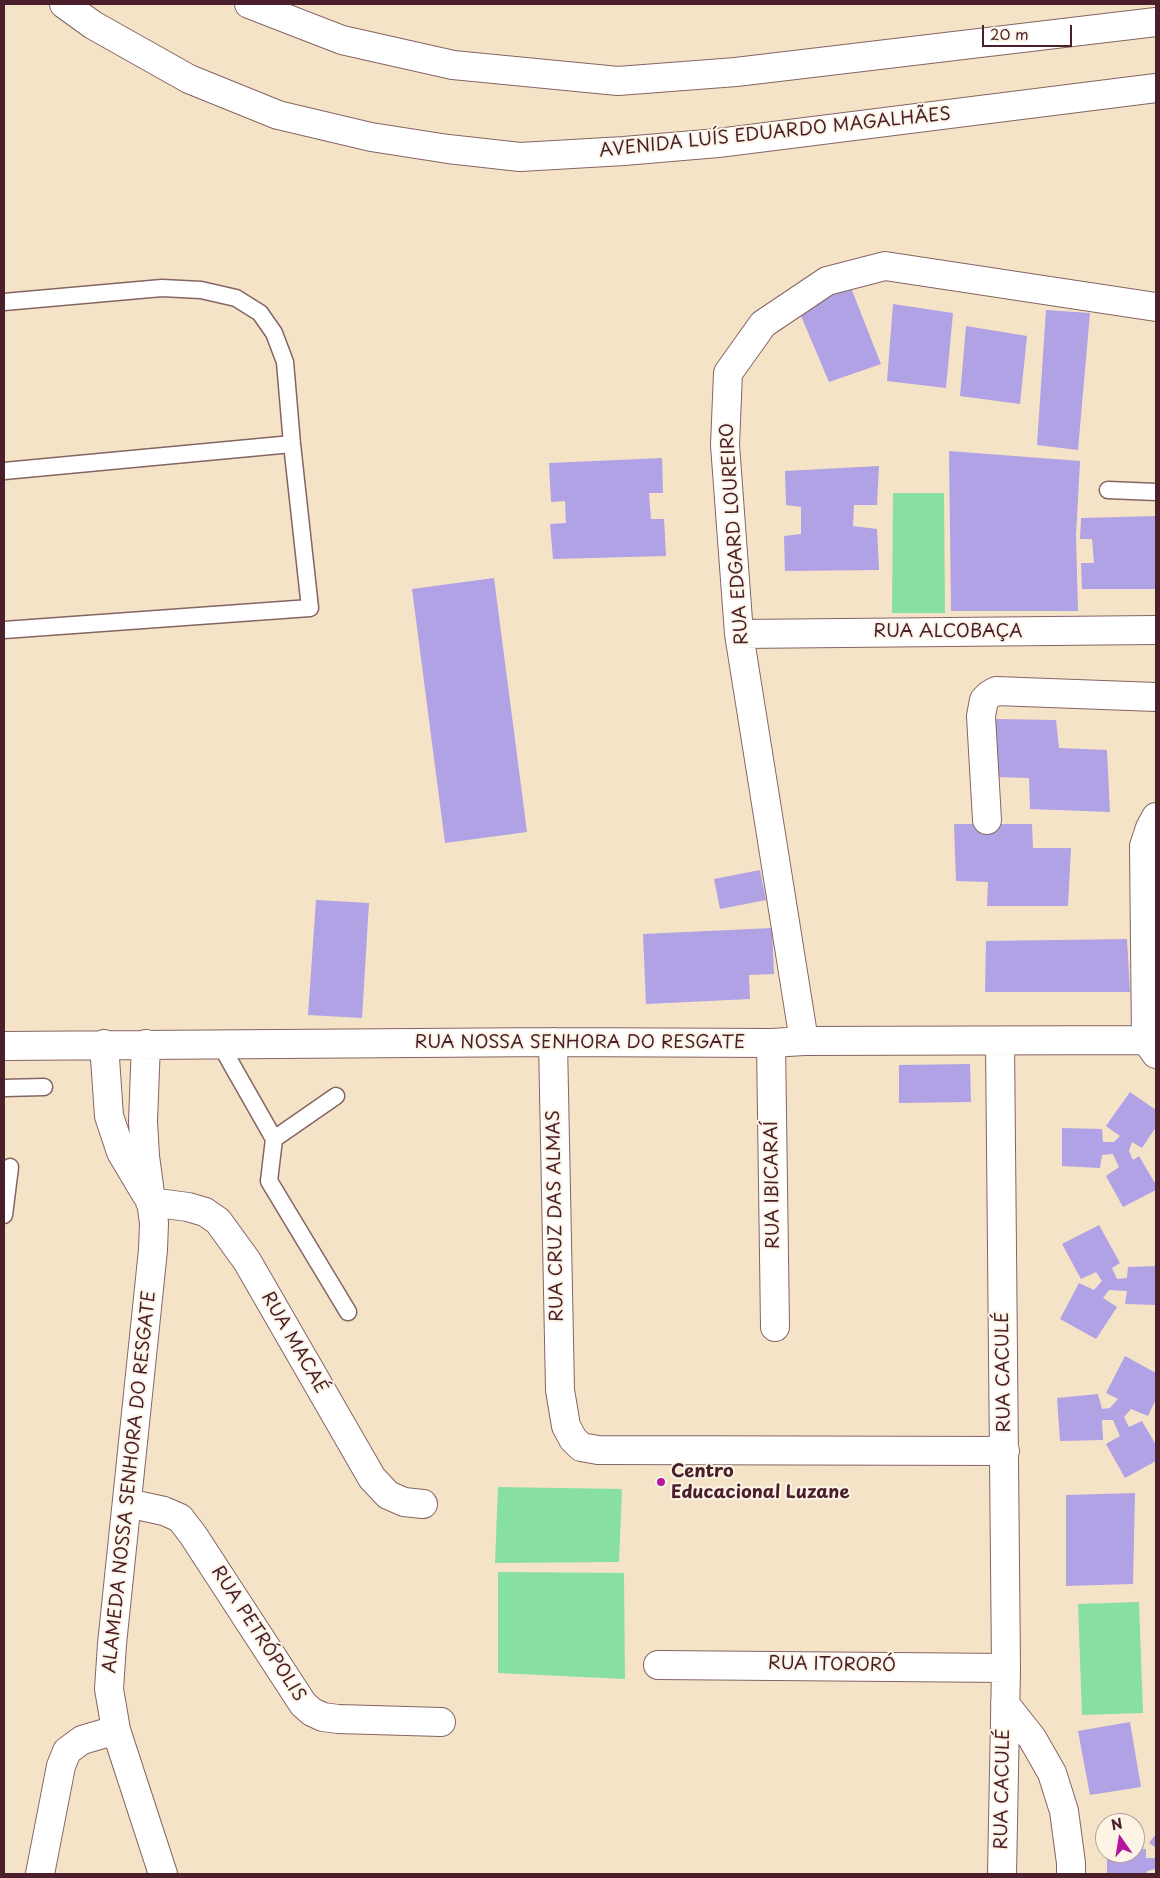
<!DOCTYPE html>
<meta charset="utf-8">
<style>
body{margin:0}
#map{position:relative;width:1160px;height:1878px;overflow:hidden;background:#f5e3c8;font-family:"Playpen Sans",sans-serif}
canvas{display:block}
.frame{position:absolute;inset:0;border:5px solid #4a1f2b;pointer-events:none}
.north{position:absolute;left:1095px;top:1813px;width:50px;height:50px;box-sizing:border-box;background:#fcf5e5;border:1px solid #b59f9b;border-radius:50%;rotate:347deg;font-size:14px;font-weight:700;line-height:20px;text-align:center;color:#4a1f2b}
.north::after{content:'';display:block;margin:auto;width:18px;height:22px;background:#b5179e;clip-path:polygon(50% 0,100% 100%,50% 72%,0 100%)}
.scale{position:absolute;left:982px;top:25px;width:90px;height:22px;box-sizing:border-box;border:2px solid #4a1f2b;border-top:0;padding-left:6px;font-size:15px;line-height:18px;white-space:nowrap;color:#4a1f2b;-webkit-text-stroke:4px #fcf5e5;paint-order:stroke}
</style>
<div id="map">
<canvas width="1160" height="1878"></canvas>
<div class="frame"></div>
<div class="north">N</div>
<div class="scale">20 m</div>
</div>
<script>
const context = document.querySelector('canvas').getContext('2d');
context.lineJoin = 'round';
function fillPath(path, color) { context.fillStyle = color; context.fill(path, 'evenodd'); }
const toPath = rows => new Path2D(rows.map(r => 'M' + r).join(''));
function stroke(path, color, width, dash) { context.strokeStyle = color; context.lineWidth = width; context.lineCap = dash ? 'butt' : 'round'; context.setLineDash(dash || []); context.stroke(path); }
function write(font, color, halo, rows, align = 'center') {
  context.font = font + ' "Playpen Sans",sans-serif'; context.lineWidth = 4; context.setLineDash([]); context.textBaseline = 'middle'; context.strokeStyle = halo; context.fillStyle = color; for (const [text, x, y, turn = 0] of rows) {
    context.save(); context.translate(x, y); context.rotate((+turn || 0) * Math.PI / 180); context.textAlign = isNaN(turn) ? turn : align; if (halo) context.strokeText(text, 0, 0); context.fillText(text, 0, 0); context.restore();
  }
}
fillPath(toPath([
 [893,493,944,493,945,613,892,613],
 [498,1487,622,1489,619,1562,495,1563],
 [498,1572,624,1573,625,1679,498,1673],
 [1139,1602,1143,1713,1082,1715,1078,1604]
]), '#87dfa3');
fillPath(toPath([
 [851,288,881,364,829,382,798,309],
 [893,304,953,313,946,388,887,381],
 [1046,310,1090,313,1078,450,1037,445],
 [966,326,1027,336,1020,404,960,396],
 [949,451,1080,461,1076,536,1078,611,951,611],
 [662,458,663,493,649,493,651,519,664,519,666,556,553,559,550,524,566,523,565,501,551,502,549,463],
 [879,466,877,505,854,505,853,526,877,529,879,570,785,571,784,536,801,534,801,507,786,505,785,471],
 [1156,516,1156,589,1082,589,1081,563,1094,563,1092,539,1080,539,1081,518],
 [494,578,527,832,445,843,412,589],
 [996,719,1056,720,1059,748,1107,750,1110,812,1030,809,1029,778,994,777],
 [954,824,1032,824,1033,848,1071,848,1068,906,987,906,988,882,956,881],
 [760,870,766,900,720,909,714,879],
 [316,900,369,903,362,1018,308,1015],
 [772,928,774,974,749,975,750,999,646,1004,643,934],
 [1127,939,1130,992,985,992,986,941],
 [970,1064,971,1102,899,1103,899,1065],
 [1130,1092,1156,1110,1156,1127,1142,1148,1132,1142,1129,1151,1133,1160,1139,1156,1156,1185,1156,1190,1123,1207,1106,1176,1119,1167,1113,1154,1102,1155,1100,1168,1062,1166,1062,1128,1102,1129,1103,1142,1114,1142,1120,1136,1106,1126],
 [1099,1225,1120,1263,1112,1268,1117,1279,1127,1278,1128,1267,1156,1266,1156,1305,1125,1304,1127,1291,1109,1290,1103,1298,1117,1307,1096,1339,1060,1319,1079,1283,1094,1290,1102,1281,1096,1272,1081,1279,1062,1244],
 [1125,1356,1156,1373,1156,1399,1148,1416,1131,1409,1124,1417,1129,1427,1142,1421,1156,1445,1156,1461,1125,1478,1106,1444,1120,1436,1113,1420,1102,1420,1103,1440,1060,1441,1057,1398,1098,1394,1102,1409,1110,1408,1118,1399,1106,1393],
 [1135,1493,1133,1584,1066,1586,1066,1495],
 [1130,1722,1141,1787,1090,1795,1078,1731],
 [1156,1834,1156,1848,1149,1843],
 [1135,1849,1146,1849,1146,1858,1156,1858,1156,1869,1147,1871,1147,1874,1107,1874,1107,1853,1135,1853]
]), '#b1a1e5');
const lane = toPath([
 [4,302,162,288,201,290,236,298,260,313,274,333,285,362,292,444,310,608,4,630],
 [4,471,292,444],
 [1108,490,1156,492],
 [220,1044,274,1139],
 [4,1088,44,1087],
 [336,1096,274,1139,269,1181,348,1312],
 [4,1215,10,1167]
]);
const street = toPath([
 [739,634,1156,630],
 [1156,817,1150,828,1144,846,1146,1040,1156,1054],
 [987,820,981,716,984,700,989,695,996,691,1156,697],
 [804,1041,739,634,725,445,728,373,763,324,827,281,885,266,1156,307],
 [1000,1041,1006,1668,1002,1874],
 [553,1042,560,1390,566,1426,573,1439,581,1447,598,1450,1005,1451],
 [771,1043,775,1327],
 [104,1044,109,1116,121,1152,146,1194],
 [146,1044,143,1121,145,1156,154,1223,153,1250,112,1644,109,1689,116,1730,163,1874],
 [4,1046,553,1042,771,1043,804,1041,1156,1040],
 [150,1202,188,1207,205,1212,218,1221,247,1261,372,1478,388,1495,404,1502,423,1504],
 [127,1503,164,1511,180,1518,193,1535,303,1704,312,1712,323,1717,338,1719,441,1722],
 [658,1665,1006,1668],
 [1005,1704,1032,1738,1052,1773,1064,1811,1071,1863,1071,1874],
 [40,1874,61,1766,67,1751,82,1740,116,1730]
]);
const primary = toPath([
 [64,4,93,25,189,79,278,115,371,137,448,149,520,157,624,151,718,143,1156,88],
 [249,4,342,40,453,65,618,81,736,72,1156,22]
]);
stroke(lane, '#866462', 19);
stroke(street, '#866462', 30);
stroke(primary, '#866462', 30);
stroke(lane, '#fff', 16);
stroke(street, '#fff', 28);
stroke(primary, '#fff', 28);
for (const [x, y, r, color] of [
 [661,1482,5,"#b5179e"]
]) { const dot = new Path2D(); dot.arc(x, y, r, 0, 2 * Math.PI); context.fillStyle = color; context.fill(dot); stroke(dot, '#fcf5e5', 2); }
write('18px', '#4a1f2b', '#fcf5e5', [
 ["AVENIDA LUÍS EDUARDO MAGALHÃES",775,133,-6],
 ["RUA EDGARD LOUREIRO",735,534,-94],
 ["RUA ALCOBAÇA",948,632],
 ["RUA NOSSA SENHORA DO RESGATE",580,1043],
 ["RUA IBICARAÍ",773,1185,-91],
 ["RUA CRUZ DAS ALMAS",556,1216,-91],
 ["RUA MACAÉ",294,1343,60],
 ["RUA CACULÉ",1004,1372,-91],
 ["ALAMEDA NOSSA SENHORA DO RESGATE",130,1482,-84],
 ["RUA PETRÓPOLIS",258,1634,57],
 ["RUA ITORORÓ",832,1665,1],
 ["RUA CACULÉ",1003,1789,-89]
]);
write('bold 18px', '#4a1f2b', '#fcf5e5', [
 ["Centro",671,1472],
 ["Educacional Luzane",671,1493]
], 'left');
</script>
